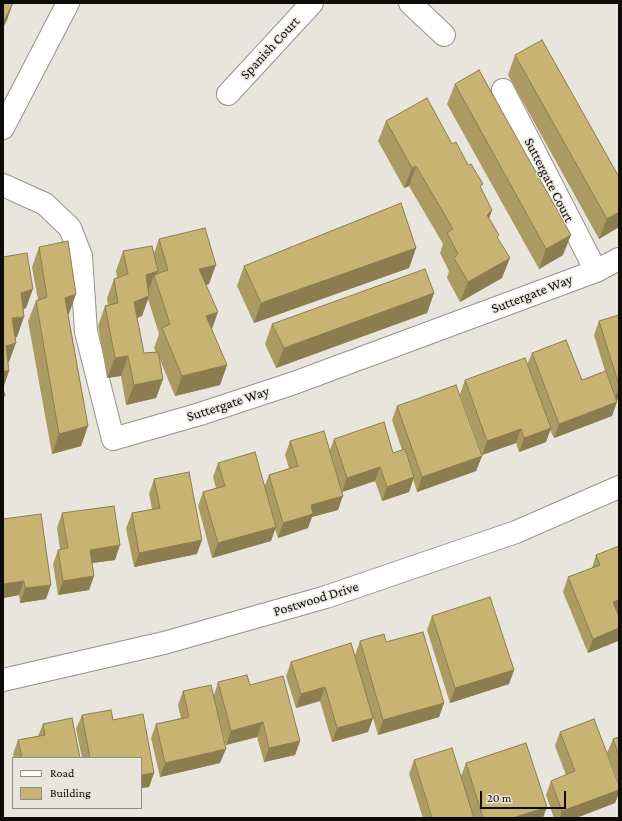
<!DOCTYPE html>
<style>
body{margin:0}
#map{position:relative;width:622px;height:821px;overflow:hidden;background:#e8e5dd;font-family:"Crimson Pro",serif}
canvas{display:block}
.frame{position:absolute;inset:0;border:4px solid #0d0c09;pointer-events:none}
.legend{position:absolute;left:12px;top:757px;width:130px;height:52px;box-sizing:border-box;background:#e8e5dd;border:1px solid #908e88;margin:0;padding:5px 7px;list-style:none;font-size:12px;color:#0d0c09}
.legend li{display:flex;align-items:center;gap:8px;height:20px}
.legend b{width:20px;border:1px solid #908e88}
.scale{position:absolute;left:480px;top:791px;width:86px;height:18px;box-sizing:border-box;border:2px solid #0d0c09;border-top:0;padding-left:5px;font-size:12px;line-height:14px;white-space:nowrap;color:#0d0c09;-webkit-text-stroke:3px #e8e5dd;paint-order:stroke}
</style>
<div id="map">
<canvas width="622" height="821"></canvas>
<div class="frame"></div>
<ul class="legend">
<li><b style="height:5px;background:#fff"></b>Road</li>
<li><b style="height:11px;background:#c8b373"></b>Building</li>
</ul>
<div class="scale">20 m</div>
</div>
<script>
const context = document.querySelector('canvas').getContext('2d');
context.lineJoin = 'round';
const toPath = rows => new Path2D(rows.map(r => 'M' + r).join(''));
function stroke(path, color, width, dash) { context.strokeStyle = color; context.lineWidth = width; context.lineCap = dash ? 'butt' : 'round'; context.setLineDash(dash || []); context.stroke(path); }
function fillPath(path, color) { context.fillStyle = color; context.fill(path, 'evenodd'); }
function write(font, color, halo, rows, align = 'center') {
  context.font = font + ' "Crimson Pro",serif'; context.lineWidth = 3; context.setLineDash([]); context.textBaseline = 'middle'; context.strokeStyle = halo; context.fillStyle = color; for (const [text, x, y, turn = 0] of rows) {
    context.save(); context.translate(x, y); context.rotate((+turn || 0) * Math.PI / 180); context.textAlign = isNaN(turn) ? turn : align; if (halo) context.strokeText(text, 0, 0); context.fillText(text, 0, 0); context.restore();
  }
}
const minor = toPath([
 [410,3,444,35],
 [503,90,596,271],
 [228,94,312,3],
 [3,128,68,3],
 [3,185,45,204,70,228,81,256,86,332,113,439,200,414,294,383,596,271,619,259],
 [3,680,164,643,326,597,516,532,619,487]
]);
stroke(minor, '#95938c', 24);
stroke(minor, '#fff', 22);
fillPath(toPath([
 [515,55,619,227,599,239,508,75],
 [455,84,563,255,539,269,447,104],
 [386,121,452,144,468,165,492,210,489,218,498,239,502,278,460,302,447,278,449,271,440,253,443,244,409,186,404,188,378,141],
 [159,239,209,284,206,285,212,330,227,365,220,385,175,396,160,360,163,379,156,398,126,405,121,376,107,378,98,326,105,306,108,306,107,298,114,279,117,278,116,271,123,251,154,253],
 [148,299,159,334,154,348,156,352,144,353,137,318,142,316],
 [39,247,69,314,68,314,88,426,81,446,52,454,28,321,36,301,38,300,32,267],
 [416,248,409,268,254,323,237,286,244,266],
 [434,293,427,313,276,368,265,344,272,324],
 [619,315,619,399,616,400,612,416,554,438,550,430,546,442,519,452,516,443,482,455,460,394,465,380,527,365,532,353,582,380,605,371,594,335,599,321],
 [397,406,482,456,476,471,417,492,413,479,409,492,382,501,375,481,342,492,338,510,312,517,308,528,278,538,275,529,271,541,212,558,198,506,203,492,216,488,213,477,218,463,265,485,269,475,289,468,285,455,290,441,330,450,334,439,393,453,402,450,392,420],
 [154,479,197,554,134,567,126,528,132,513,152,509,149,494],
 [62,513,115,560,92,563,94,576,89,590,58,595,53,564,58,550,60,549,57,528],
 [3,519,46,599,20,603,19,595,3,598],
 [619,546,617,613,619,617,619,637,618,641,588,653,563,592,568,577,592,568,596,555],
 [432,616,514,670,509,684,450,703,427,630],
 [360,641,386,642,444,703,439,717,378,735,373,718,368,732,332,742,320,701,296,708,286,676,291,662,355,655],
 [218,682,250,685,300,741,295,755,264,762,257,737,226,745,218,717,220,763,160,777,151,738,156,724,181,718,178,705,183,691,214,695],
 [111,710,113,720,143,714,154,773,149,787,141,788,141,758,82,758,76,729,82,715],
 [43,724,80,758,14,758,13,754,18,740,38,736],
 [560,732,619,785,619,793,615,803,576,818,554,818,546,795,551,781,566,775,555,746],
 [619,737,619,783,607,753,613,739],
 [414,760,461,776,466,763,543,818,423,818,409,774]
]), '#ac9a63');
fillPath(toPath([
 [13,3,7,20,3,28,3,23],
 [416,166,409,186,404,188,412,168],
 [492,210,485,229,487,215],
 [619,212,619,227,599,239,607,219],
 [571,235,563,255,539,269,546,249],
 [416,248,409,268,254,323,261,303],
 [510,258,502,278,460,302,468,282],
 [216,265,209,284,192,289,199,269],
 [158,271,156,279,154,275,148,292,146,275],
 [33,289,26,308,14,313,21,293],
 [434,293,427,313,276,368,284,348],
 [76,294,69,314,57,318,65,298],
 [149,296,142,316,127,322,134,302],
 [218,312,211,332,206,316],
 [24,317,17,337,5,338,12,318],
 [16,343,9,362,3,364,6,346],
 [128,356,121,376,107,378,115,358],
 [227,365,220,385,175,396,182,376],
 [3,371,9,371,3,389],
 [163,379,156,398,126,405,134,385],
 [619,387,619,399,614,400],
 [617,402,612,416,554,438,559,424],
 [88,426,81,446,52,454,59,434],
 [551,428,546,442,519,452,524,438],
 [521,429,516,443,482,455,487,441],
 [482,456,476,471,417,492,422,477],
 [380,467,375,481,342,492,347,478],
 [414,477,409,492,382,501,387,487],
 [343,496,338,510,312,517,308,528,278,538,283,523,311,505],
 [276,527,271,541,212,558,218,543],
 [202,540,197,554,134,567,139,553],
 [120,545,115,560,85,564,90,550],
 [94,576,89,590,58,595,63,581],
 [24,581,19,595,3,598,3,584],
 [51,585,46,599,20,603,25,588],
 [619,600,619,612,608,616,613,602],
 [619,628,619,637,618,641,588,653,593,639],
 [514,670,509,684,450,703,455,688],
 [325,687,320,701,296,708,301,694],
 [444,703,439,717,378,735,383,720],
 [373,718,368,732,332,742,337,728],
 [263,722,257,737,226,745,231,731],
 [300,741,295,755,264,762,269,748],
 [226,749,220,763,160,777,165,763],
 [154,773,149,787,141,788,141,775],
 [619,790,619,793,615,803,576,818,560,818,562,811],
 [547,807,543,818,513,818]
]), '#8c7d50');
const building = toPath([
 [3,3,13,3,3,23,3,3],
 [542,40,619,177,619,212,607,219,515,55,542,40],
 [479,70,571,235,546,249,455,84,479,70],
 [427,98,452,144,456,142,468,165,471,164,483,184,480,186,492,210,487,215,499,235,497,237,510,258,468,282,454,258,458,254,447,233,453,229,416,166,412,168,386,121,427,98],
 [401,203,416,248,261,303,244,266,401,203],
 [205,228,216,265,199,269,218,312,206,316,227,365,182,376,162,328,170,324,154,275,168,270,159,239,205,228],
 [68,241,76,294,65,298,88,426,59,434,36,301,47,297,39,247,68,241],
 [152,246,158,271,146,275,149,296,134,302,144,353,158,352,163,379,134,385,128,356,115,358,105,306,118,303,114,279,128,274,123,251,152,246],
 [27,253,33,289,21,293,24,317,12,318,16,343,6,346,9,371,3,371,3,257,27,253],
 [425,269,434,293,284,348,272,324,425,269],
 [619,315,619,385,599,321,619,315],
 [566,340,582,380,606,371,617,402,559,424,532,353,566,340],
 [525,358,551,428,524,438,521,429,487,441,465,380,525,358],
 [456,385,482,456,422,477,397,406,456,385],
 [3,389,5,396,3,396,3,389],
 [384,422,393,453,405,449,414,477,387,487,380,467,347,478,334,439,384,422],
 [324,431,343,496,311,505,313,514,283,523,269,475,298,466,290,441,324,431],
 [255,452,276,527,218,543,203,492,225,486,218,463,255,452],
 [189,472,202,540,139,553,132,513,160,508,154,479,189,472],
 [114,506,120,545,90,550,94,576,63,581,58,550,68,548,62,513,114,506],
 [41,514,51,585,25,588,24,581,3,584,3,519,41,514],
 [619,546,619,600,613,602,619,617,619,628,593,639,568,577,600,565,596,555,619,546],
 [490,597,514,670,455,688,432,616,490,597],
 [423,632,444,703,383,720,360,641,384,634,386,642,423,632],
 [351,643,373,718,337,728,325,687,301,694,291,662,351,643],
 [247,675,250,685,283,676,300,741,269,748,263,722,231,731,218,682,247,675],
 [211,685,226,749,165,763,156,724,189,717,183,691,211,685],
 [111,710,113,720,143,714,154,773,141,775,141,758,90,758,82,715,111,710],
 [72,718,80,758,22,758,18,740,45,735,43,724,72,718],
 [594,719,619,785,619,790,562,811,551,781,575,771,560,732,594,719],
 [619,737,619,756,613,739,619,737],
 [526,743,547,807,513,818,483,818,466,763,526,743],
 [452,748,474,818,432,818,414,760,452,748]
]);
fillPath(building, '#c8b373');
stroke(building, '#8c7d50', 1);
write('14px', '#0d0c09', '#e8e5dd', [
 ["Spanish Court",270,48,-47],
 ["Suttergate Court",549,180,63],
 ["Suttergate Way",532,294,-21],
 ["Suttergate Way",228,404,-18],
 ["Postwood Drive",316,599,-17]
]);
</script>
